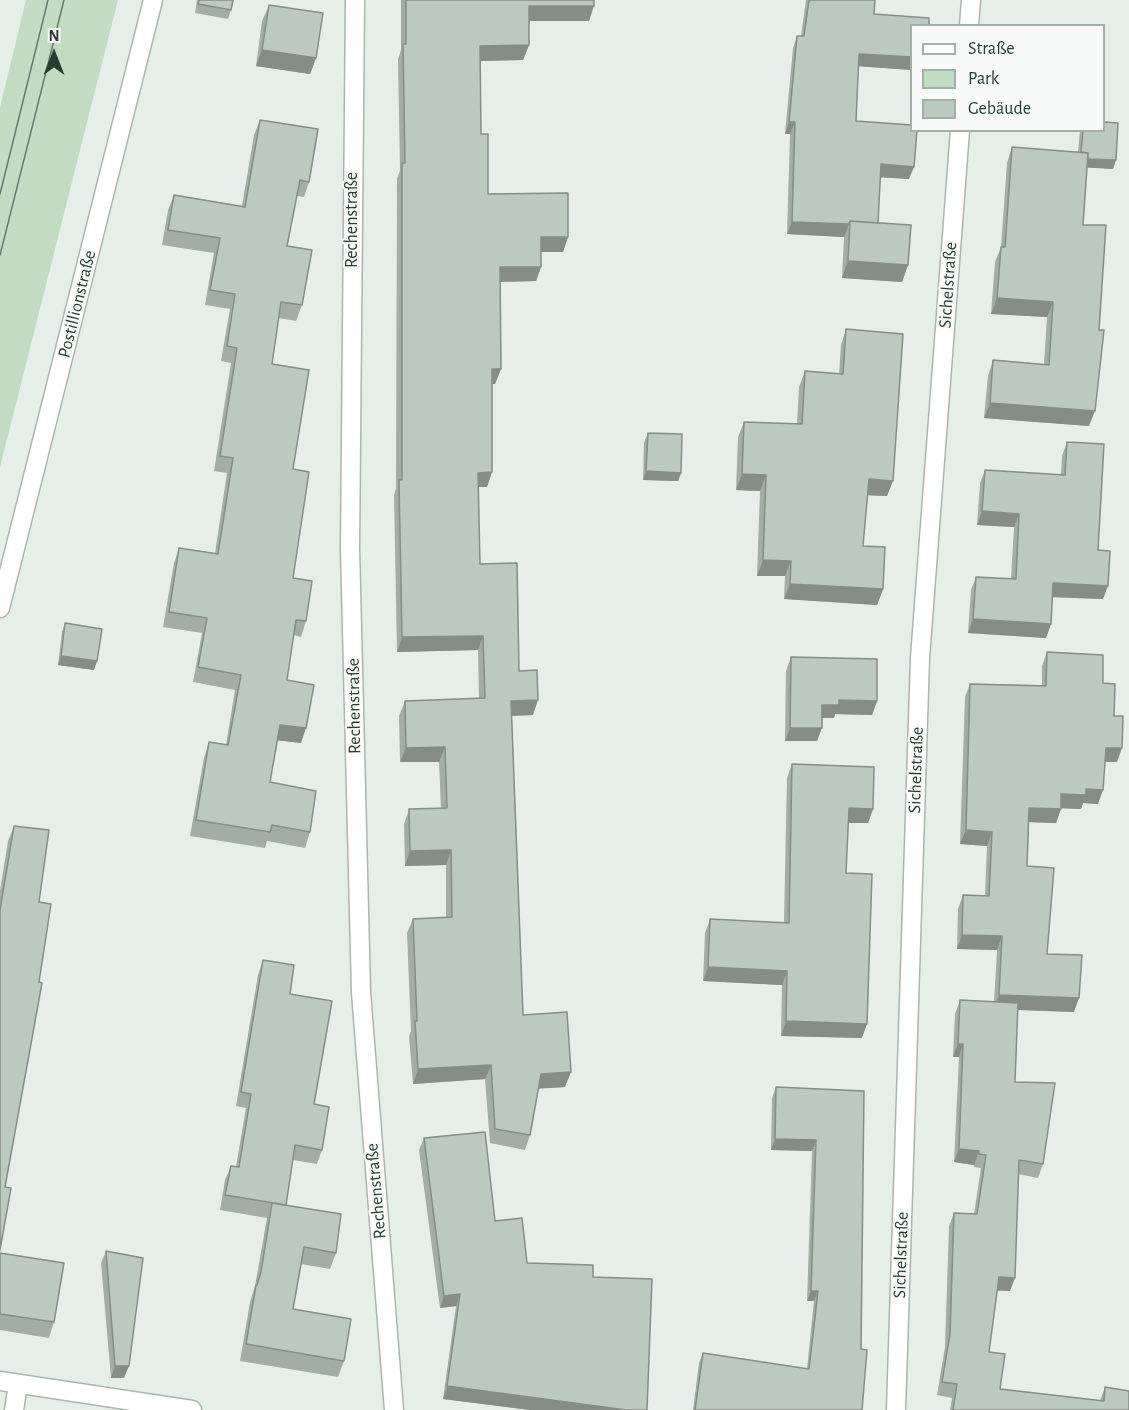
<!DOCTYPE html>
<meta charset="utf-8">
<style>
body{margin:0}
#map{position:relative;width:1129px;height:1410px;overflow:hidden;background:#e6eee9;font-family:"Alegreya Sans",sans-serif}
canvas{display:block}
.legend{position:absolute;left:910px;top:24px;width:195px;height:108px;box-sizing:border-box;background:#f7faf8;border:2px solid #a3afa9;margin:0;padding:8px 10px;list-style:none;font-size:18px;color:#263f32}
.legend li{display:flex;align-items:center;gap:12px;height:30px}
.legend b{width:30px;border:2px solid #a3afa9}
.north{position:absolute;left:24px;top:24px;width:60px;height:60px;-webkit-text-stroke:4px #f7faf8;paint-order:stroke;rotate:0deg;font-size:16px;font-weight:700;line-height:24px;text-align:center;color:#263f32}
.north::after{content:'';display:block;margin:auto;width:21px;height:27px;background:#263f32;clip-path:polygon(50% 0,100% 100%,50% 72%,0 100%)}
</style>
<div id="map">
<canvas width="1129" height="1410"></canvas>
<ul class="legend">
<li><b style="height:8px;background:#fff"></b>Straße</li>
<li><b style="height:16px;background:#c1ddc1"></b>Park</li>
<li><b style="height:16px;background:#bcc9c1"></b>Gebäude</li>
</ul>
<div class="north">N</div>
</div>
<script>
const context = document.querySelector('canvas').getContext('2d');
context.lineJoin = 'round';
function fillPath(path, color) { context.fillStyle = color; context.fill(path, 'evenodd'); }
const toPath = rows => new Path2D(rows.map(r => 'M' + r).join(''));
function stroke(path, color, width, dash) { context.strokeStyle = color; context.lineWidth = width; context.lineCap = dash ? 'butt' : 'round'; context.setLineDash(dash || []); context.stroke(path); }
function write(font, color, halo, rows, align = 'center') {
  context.font = font + ' "Alegreya Sans",sans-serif'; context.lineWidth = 4.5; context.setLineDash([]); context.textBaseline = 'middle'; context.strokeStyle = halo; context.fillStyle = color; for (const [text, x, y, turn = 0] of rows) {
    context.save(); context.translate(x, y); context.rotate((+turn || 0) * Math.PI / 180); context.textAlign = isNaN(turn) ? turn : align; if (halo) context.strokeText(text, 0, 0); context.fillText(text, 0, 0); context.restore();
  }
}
fillPath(toPath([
 [26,0,118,0,0,467,0,107]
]), '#c1ddc1');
const minor = toPath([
 [355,0,350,548,361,992,394,1410],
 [969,26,971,0],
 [0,608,153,0],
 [0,1381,192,1410],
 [14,1410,18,1384],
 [896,1410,920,658,960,130]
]);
stroke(minor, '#a9b6ae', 21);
stroke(minor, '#fff', 18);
stroke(toPath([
 [0,194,48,0],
 [0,255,64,0]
]), '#617a6d', 1.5);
fillPath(toPath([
 [197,0,233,0,231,10,228,19,195,13],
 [401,0,594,0,589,21,529,21,529,45,523,60,480,61,481,134,488,194,568,237,563,252,541,252,541,267,536,281,500,282,501,369,495,384,492,384,492,472,487,487,478,487,480,564,519,671,533,715,512,716,523,1015,565,1087,538,1088,530,1135,525,1150,490,1143,485,1079,413,1084,409,1036,411,1031,407,933,413,919,446,917,446,865,405,866,404,824,409,809,441,809,439,762,400,762,399,716,405,701,479,699,478,650,397,652,394,495,396,488,397,178,400,171,398,59,401,50],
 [806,0,875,0,874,14,912,26,912,70,858,66,856,121,909,179,880,177,878,223,908,265,902,282,842,278,844,237,787,234,790,134,785,134,793,48,797,36,801,36],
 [269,5,316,58,310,74,256,66,262,21],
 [260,120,309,182,304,197,297,196,287,246,302,305,296,321,278,318,272,364,293,469,293,578,306,621,301,637,293,635,287,680,301,743,277,740,270,782,310,832,305,848,267,841,265,848,190,836,204,758,209,742,226,745,235,690,193,682,202,633,163,627,174,563,179,548,215,553,227,473,214,471,231,363,221,361,230,309,205,305,214,253,162,245,168,210,174,195,242,206,254,135],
 [1080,130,1104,130,1116,160,1113,169,1087,167,1083,225,1089,426,984,418,988,376,993,360,1044,364,1047,317,991,314,995,262,1001,247,1007,163,1012,147,1078,152],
 [846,329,887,496,867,495,863,546,883,589,877,605,784,599,785,576,757,576,760,491,736,490,738,437,744,422,797,424,799,387,805,371,839,374,841,345],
 [648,433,681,473,678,481,643,480,644,442],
 [1067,442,1098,550,1103,599,1052,597,1051,624,1046,638,968,633,971,590,976,577,1011,579,1014,527,977,525,980,483,985,470,1061,475,1062,456],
 [65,623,97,661,94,670,58,665,62,632],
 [1047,652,1103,683,1114,716,1117,762,1105,762,1098,804,1083,803,1081,809,1061,808,1056,823,1029,822,1027,866,1047,954,1074,1012,1018,1010,1015,1082,1043,1164,1038,1178,1018,1174,1010,1291,997,1291,989,1352,1000,1389,1100,1401,1105,1387,1129,1410,950,1410,952,1398,937,1395,945,1347,949,1226,954,1213,974,1214,981,1168,974,1167,974,1165,954,1162,959,1057,953,1057,955,1014,960,1000,994,1002,997,950,957,949,958,909,963,895,985,896,987,846,960,844,965,697,970,684,1042,685,1042,666],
 [791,657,877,701,872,715,835,714,834,718,822,718,817,741,785,741,786,671],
 [792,764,873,809,868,823,848,823,846,873,862,1038,781,1036,782,985,703,981,705,933,710,919,784,923,787,778],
 [14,826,39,902,5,1187,0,1250,0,891,8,841],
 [263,960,290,994,314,1104,322,1150,317,1164,293,1160,286,1205,336,1253,330,1269,301,1264,293,1309,344,1361,338,1377,240,1361,250,1302,255,1286,267,1218,220,1210,225,1180,231,1166,236,1167,246,1108,236,1106,258,975],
 [776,1087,864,1091,861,1349,862,1410,693,1410,699,1363,703,1353,807,1369,814,1301,807,1301,812,1151,771,1150,772,1098],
 [424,1138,495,1221,527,1263,593,1277,647,1410,530,1410,443,1399,456,1306,440,1308,419,1150],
 [106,1251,124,1378,111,1378,101,1263],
 [0,1253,54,1322,49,1338,0,1330]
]), '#a2ada6');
fillPath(toPath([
 [529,6,594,6,589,21,523,21],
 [529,45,523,60,475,61,480,46],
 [262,50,316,58,310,74,256,66],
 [859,54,912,57,912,70,854,66],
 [789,122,795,122,790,134,785,134],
 [1080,158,1116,160,1113,169,1077,167],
 [881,164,914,167,909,179,876,177],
 [792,222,849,224,844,237,787,234],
 [541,237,568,237,563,252,536,252],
 [848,261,908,265,902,282,842,278],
 [500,267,541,267,536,281,495,282],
 [997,298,1053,302,1047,317,991,314],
 [492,369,501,369,495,384,486,384],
 [990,403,1095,411,1089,426,984,418],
 [646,471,681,473,678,481,643,480],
 [492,472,487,487,473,487,478,473],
 [742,474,766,475,760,491,736,490],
 [869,479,893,481,887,496,863,495],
 [982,511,1019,514,1014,527,977,525],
 [763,560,791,561,785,576,757,576],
 [1053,583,1108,586,1103,599,1048,597],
 [790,584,883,589,877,605,784,599],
 [973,619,1051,624,1046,638,968,633],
 [483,636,478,650,397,652,402,637],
 [61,656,97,661,94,670,58,665],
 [538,700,533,715,506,716,511,701],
 [839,700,877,701,872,715,835,714,834,718,817,718,822,705],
 [280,725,306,728,301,743,275,740],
 [790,728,822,728,817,741,785,741],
 [445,747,439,762,400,762,406,748],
 [1106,748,1122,748,1117,762,1100,762],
 [1086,789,1103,790,1098,804,1083,803,1081,809,1056,808,1061,794],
 [849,808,873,809,868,823,844,823],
 [1029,808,1061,809,1056,823,1024,822],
 [966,830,992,832,987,846,960,844],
 [451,850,446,865,405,866,410,851],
 [962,935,1002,936,997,950,957,949],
 [708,967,787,971,782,985,703,981],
 [999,995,1079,998,1074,1012,994,1009],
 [786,1021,867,1024,862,1038,781,1036],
 [958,1044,963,1044,959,1057,953,1057],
 [491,1065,485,1079,413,1084,418,1069],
 [571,1072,565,1087,535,1089,541,1074],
 [775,1139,816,1140,812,1151,771,1150],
 [959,1149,979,1151,974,1165,954,1162],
 [999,1277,1015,1278,1010,1291,994,1290],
 [811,1291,818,1291,814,1301,807,1301],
 [460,1294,456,1306,440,1308,444,1296],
 [115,1366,129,1366,124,1378,111,1378],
 [447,1386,626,1410,530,1410,443,1399]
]), '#848d87');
const building = toPath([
 [199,0,233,0,231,10,198,4,199,0],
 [406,0,594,0,594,6,529,6,529,45,480,46,481,134,488,134,488,194,568,193,568,237,541,237,541,267,500,267,501,369,492,369,492,472,478,473,480,564,517,563,519,671,537,670,538,700,511,701,523,1015,567,1012,571,1072,541,1074,530,1135,495,1129,491,1065,418,1069,415,1021,417,1021,413,919,452,917,451,850,410,851,409,809,447,808,445,747,406,748,405,701,485,698,483,636,402,637,399,480,402,480,402,163,405,163,403,44,406,44,406,0],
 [809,0,875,0,874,14,929,18,929,26,912,26,912,57,859,54,856,121,912,125,912,130,917,130,914,167,881,164,878,223,850,221,849,224,792,222,795,122,789,122,797,36,804,36,809,0],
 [269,5,323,13,316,58,262,50,269,5],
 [260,120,318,129,309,182,300,180,287,246,312,250,302,305,281,302,272,364,309,370,293,469,309,472,293,578,312,581,306,621,296,620,287,680,314,685,306,728,280,725,270,782,316,791,310,832,272,825,270,832,196,820,209,742,228,745,241,675,198,667,207,618,169,612,179,548,218,554,233,458,220,456,237,348,227,346,235,294,210,290,220,238,168,230,174,195,245,207,260,120],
 [1104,122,1118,123,1116,160,1088,159,1088,153,1081,152,1083,130,1104,130,1104,122],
 [1012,147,1088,153,1083,225,1106,225,1099,330,1104,330,1095,411,990,403,993,360,1049,365,1053,302,997,298,1001,247,1005,247,1012,147],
 [850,221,911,225,908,265,848,261,850,221],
 [846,329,903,334,893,481,869,479,863,546,885,547,883,589,790,584,791,561,763,560,766,475,742,474,744,422,802,424,805,371,843,374,846,329],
 [648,433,682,434,681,473,646,471,648,433],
 [1067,442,1104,444,1098,550,1110,551,1108,586,1053,583,1051,624,973,619,976,577,1016,579,1019,514,982,511,985,470,1065,475,1067,442],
 [65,623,102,629,97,661,61,656,65,623],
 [1047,652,1103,655,1103,683,1115,684,1114,716,1123,716,1122,748,1106,748,1103,790,1086,789,1086,795,1061,794,1061,809,1029,808,1027,866,1054,868,1047,954,1082,955,1079,998,999,995,1002,936,962,935,963,895,989,896,992,832,966,830,970,684,1046,686,1047,652],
 [791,657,877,659,877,701,839,700,839,705,822,705,822,728,790,728,791,657],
 [792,764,874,767,873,809,849,808,846,873,872,874,867,1024,786,1021,787,971,708,967,710,919,789,923,792,764],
 [14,826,49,830,39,902,51,904,39,982,42,983,5,1187,11,1188,0,1250,0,910,14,826],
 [263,960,294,965,290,994,332,1001,314,1104,329,1107,322,1150,295,1145,286,1205,225,1195,231,1166,239,1167,251,1094,241,1092,263,960],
 [960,1000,1018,1003,1015,1082,1055,1083,1043,1164,1019,1160,1015,1278,999,1277,989,1352,1005,1354,1000,1389,1104,1401,1105,1387,1129,1391,1129,1410,953,1410,957,1384,942,1382,950,1334,954,1213,977,1214,986,1155,979,1154,979,1151,959,1149,963,1044,958,1044,960,1000],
 [776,1087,864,1091,861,1349,867,1350,862,1410,695,1410,703,1353,809,1369,818,1291,811,1291,816,1140,775,1139,776,1087],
 [485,1132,495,1221,522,1218,527,1263,593,1265,593,1277,652,1279,647,1410,626,1410,447,1386,460,1294,444,1296,424,1138,485,1132],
 [272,1203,341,1214,336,1253,304,1247,293,1309,351,1319,344,1361,246,1344,256,1285,257,1285,261,1272,272,1203],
 [106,1251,143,1258,129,1366,115,1366,106,1251],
 [0,1253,64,1263,54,1322,0,1314,0,1253]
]);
fillPath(building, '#bcc9c1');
stroke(building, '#848d87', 1.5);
write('18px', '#263f32', '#f7faf8', [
 ["Rechenstraße",352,220,-90],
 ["Sichelstraße",948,285,-86],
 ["Postillionstraße",77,304,-76],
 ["Rechenstraße",354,706,-91],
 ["Sichelstraße",916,770,-88],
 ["Rechenstraße",376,1191,-95],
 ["Sichelstraße",901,1255,-88]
]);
</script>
